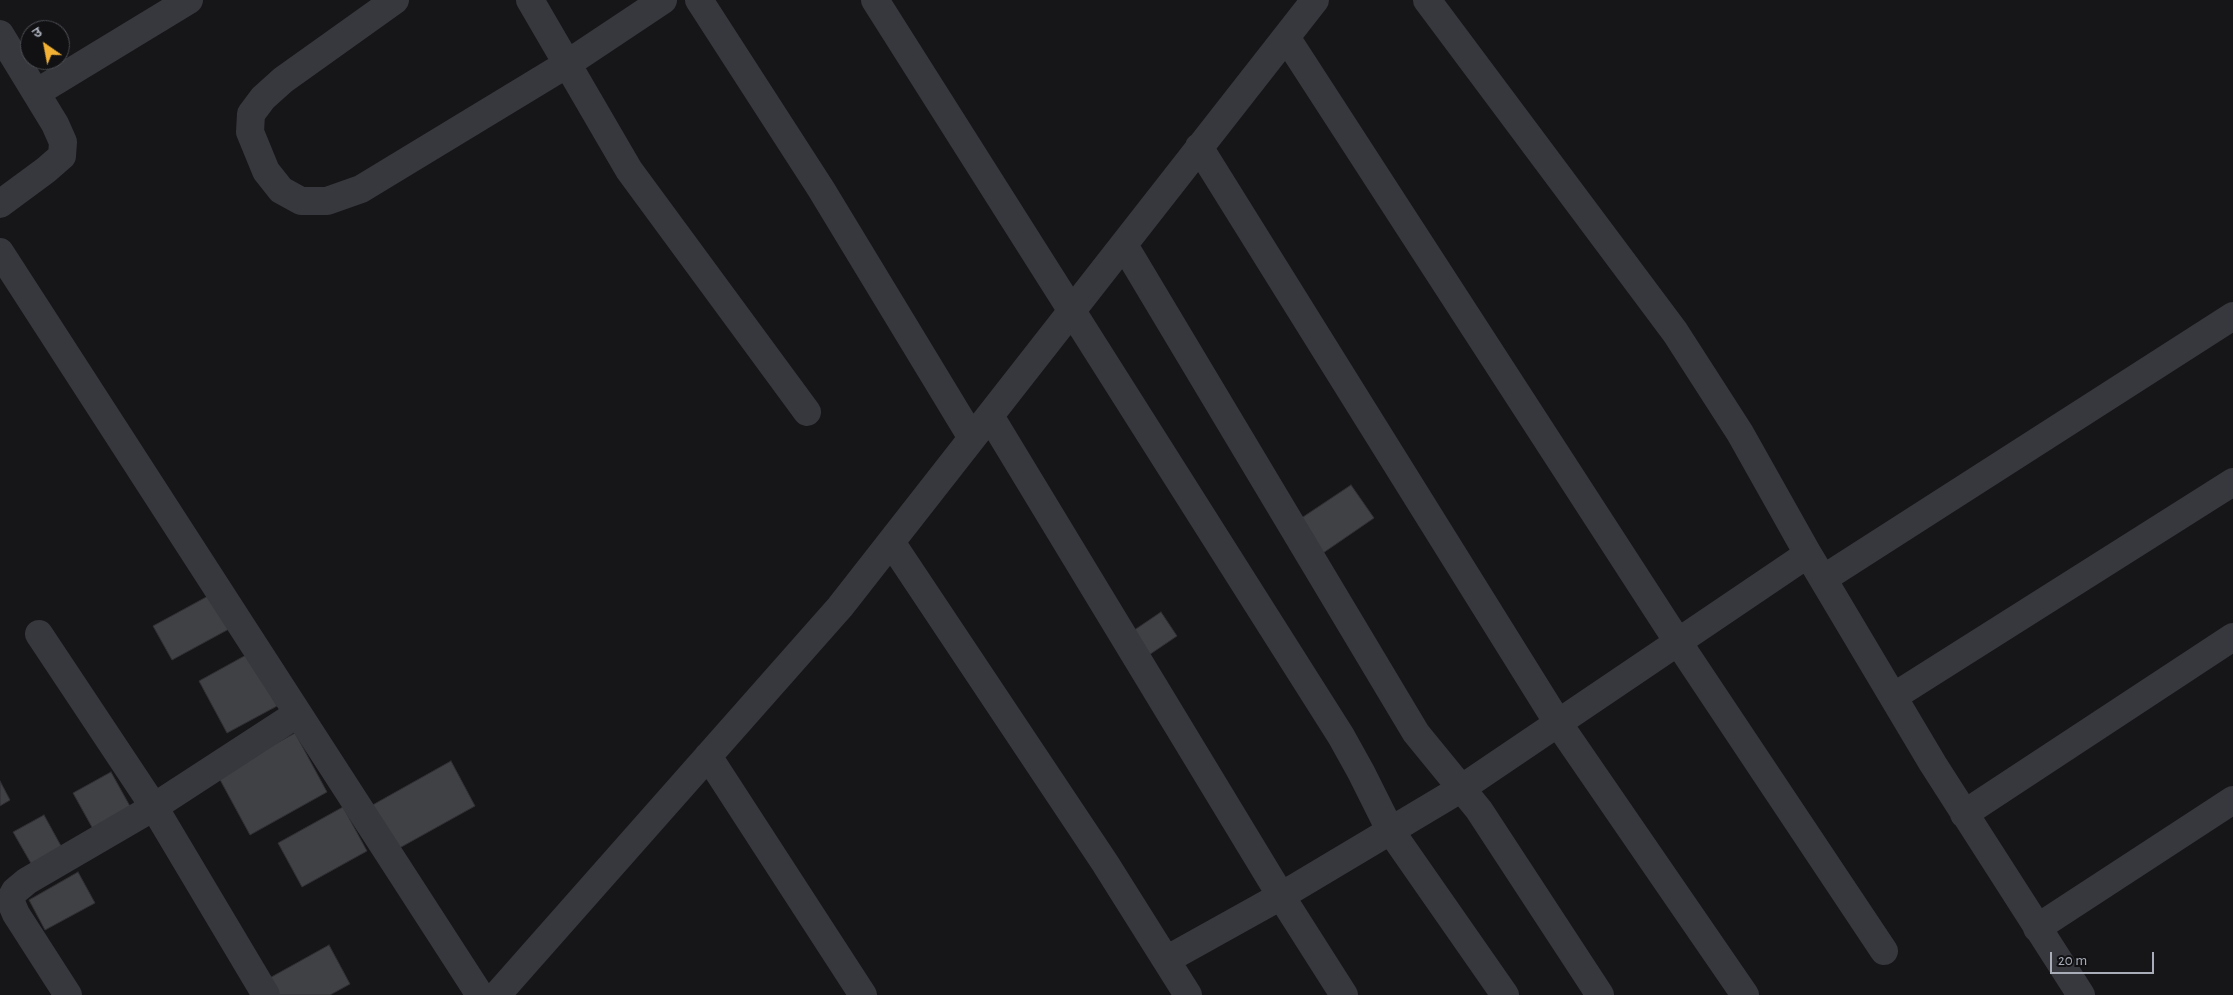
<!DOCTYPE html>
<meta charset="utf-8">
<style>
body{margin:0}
#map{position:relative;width:2233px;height:995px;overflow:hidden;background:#161618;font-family:"Alegreya Sans","Noto Sans Devanagari",sans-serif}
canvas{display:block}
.north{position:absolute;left:20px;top:20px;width:50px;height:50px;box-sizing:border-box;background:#111113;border:1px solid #4d4f55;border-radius:50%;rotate:327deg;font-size:14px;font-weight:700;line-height:20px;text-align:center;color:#a8adb8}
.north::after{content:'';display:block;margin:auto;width:18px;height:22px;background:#f2b134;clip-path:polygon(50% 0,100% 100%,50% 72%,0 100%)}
.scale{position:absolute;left:2050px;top:952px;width:104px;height:22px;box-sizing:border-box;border:2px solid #a8adb8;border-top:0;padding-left:6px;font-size:15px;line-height:18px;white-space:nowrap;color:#a8adb8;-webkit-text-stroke:4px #111113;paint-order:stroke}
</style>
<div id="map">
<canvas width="2233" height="995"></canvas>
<div class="north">उ</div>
<div class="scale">20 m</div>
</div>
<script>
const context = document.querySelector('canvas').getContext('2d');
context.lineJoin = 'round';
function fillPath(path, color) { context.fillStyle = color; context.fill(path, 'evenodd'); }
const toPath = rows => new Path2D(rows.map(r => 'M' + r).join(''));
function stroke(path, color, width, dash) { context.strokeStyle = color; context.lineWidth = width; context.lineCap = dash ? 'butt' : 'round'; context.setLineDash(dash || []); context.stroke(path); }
const building = toPath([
 [1351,485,1374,518,1323,553,1300,519,1351,485],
 [210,595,229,629,172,660,153,626,210,595],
 [1161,612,1177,636,1143,659,1127,635,1161,612],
 [248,654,277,706,227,733,199,681,248,654],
 [295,733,327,792,250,835,218,776,295,733],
 [451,761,475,806,394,851,369,807,451,761],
 [111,772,131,808,93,829,73,793,111,772],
 [0,781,10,800,0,806,0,781],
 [343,807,367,851,302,887,278,843,343,807],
 [44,815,66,855,36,872,13,832,44,815],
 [78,872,95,903,45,930,29,900,78,872],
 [329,945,350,984,330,995,275,995,266,980,329,945]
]);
fillPath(building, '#404145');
stroke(building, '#303034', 1);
stroke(toPath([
 [395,0,283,80,263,98,251,114,250,132,266,171,281,190,301,201,327,201,361,189,567,64,663,0],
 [530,0,629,170,807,412],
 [699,0,821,189,972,438],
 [875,0,1341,736,1361,772,1390,830,1505,995],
 [1427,0,1675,332,1740,433,1808,554,1933,764,2081,995],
 [0,34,55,124,63,142,62,156,46,170,0,204],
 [1286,37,1678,642,1884,951],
 [36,93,189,0],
 [1199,147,1558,723,1745,995],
 [1124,245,1416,733,1479,810,1600,995],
 [0,252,480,995],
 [990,416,1281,896,1344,995],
 [891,542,1105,863,1188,995],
 [1823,579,2233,316],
 [39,634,154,807,266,995],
 [1893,697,2233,482],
 [708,756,863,995],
 [1964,814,2233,637],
 [2037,928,2233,800],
 [1166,960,1281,896,1462,788,1808,554],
 [68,995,16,914,10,900,15,891,27,881,154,807,297,714],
 [497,995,840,607,1315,0]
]), '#37383d', 28);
</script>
